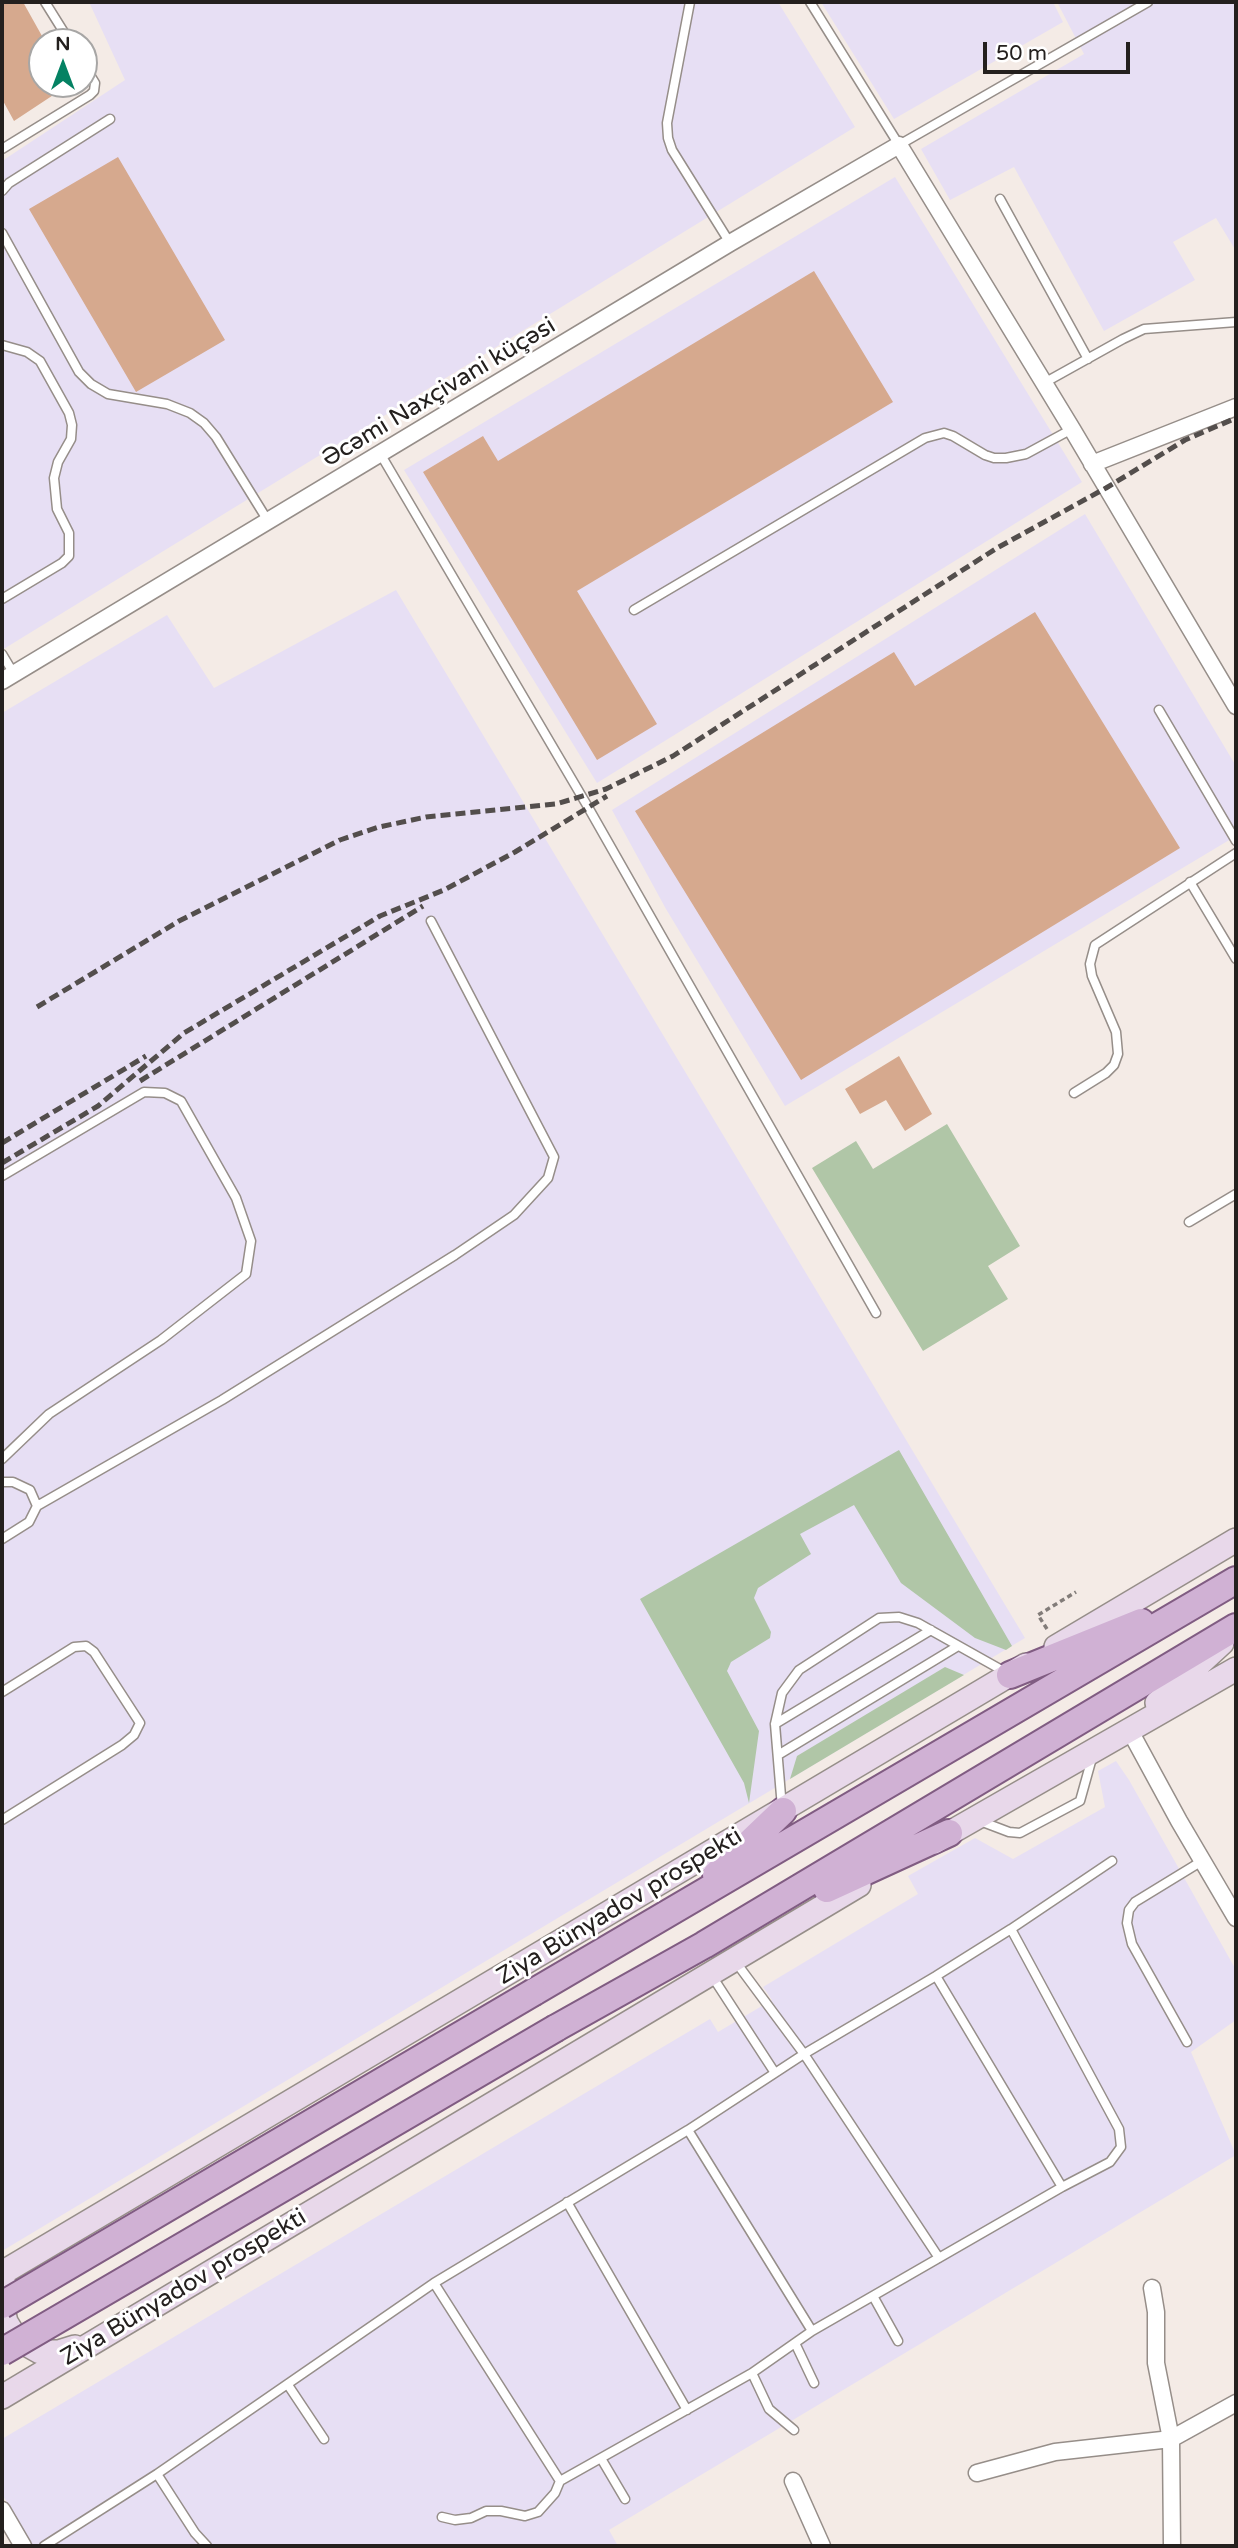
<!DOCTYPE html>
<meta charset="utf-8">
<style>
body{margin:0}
#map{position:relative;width:1238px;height:2548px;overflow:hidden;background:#f4ebe6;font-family:"Varela Round",sans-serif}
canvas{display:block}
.frame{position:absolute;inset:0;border:4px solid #24201e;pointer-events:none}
.north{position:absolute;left:28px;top:28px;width:70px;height:70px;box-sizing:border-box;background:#fff;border:2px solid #a7a6a5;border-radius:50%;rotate:0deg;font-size:19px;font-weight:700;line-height:28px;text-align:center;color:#24201e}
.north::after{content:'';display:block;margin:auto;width:24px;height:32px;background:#048263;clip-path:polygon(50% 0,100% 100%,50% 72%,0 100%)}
.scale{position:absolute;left:983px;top:42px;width:147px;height:32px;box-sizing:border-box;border:4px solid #24201e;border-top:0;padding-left:9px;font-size:21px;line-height:24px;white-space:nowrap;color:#24201e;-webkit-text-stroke:5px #fff;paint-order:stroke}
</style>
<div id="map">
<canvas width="1238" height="2548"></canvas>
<div class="frame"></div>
<div class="north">N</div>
<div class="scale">50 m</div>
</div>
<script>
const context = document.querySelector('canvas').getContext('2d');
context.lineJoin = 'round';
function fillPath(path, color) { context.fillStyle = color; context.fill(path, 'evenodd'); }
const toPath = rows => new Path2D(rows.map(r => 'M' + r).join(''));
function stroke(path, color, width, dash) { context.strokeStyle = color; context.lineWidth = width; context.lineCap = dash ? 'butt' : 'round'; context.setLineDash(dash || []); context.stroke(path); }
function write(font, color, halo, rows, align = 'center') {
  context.font = font + ' "Varela Round",sans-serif'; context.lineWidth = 6; context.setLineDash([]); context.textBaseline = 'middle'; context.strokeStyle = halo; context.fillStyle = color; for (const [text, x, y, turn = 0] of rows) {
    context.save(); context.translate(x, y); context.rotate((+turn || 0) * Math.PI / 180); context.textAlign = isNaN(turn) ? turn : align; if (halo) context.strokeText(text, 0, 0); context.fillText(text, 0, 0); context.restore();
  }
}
fillPath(toPath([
 [89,2,778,2,855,127,2,650,2,161,125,80],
 [821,2,1053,2,1063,22,894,119],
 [1057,2,1236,2,1236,251,1216,218,1173,242,1195,280,1104,331,1014,167,950,200,921,149,1084,54],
 [895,177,1082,482,597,783,404,470],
 [1085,514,1236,766,1236,836,785,1106,666,909,612,810],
 [396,590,1025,1638,2,2251,2,713,167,615,214,688],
 [1116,1761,1129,1780,1236,1970,1236,2020,1191,2052,1236,2155,609,2530,618,2546,33,2546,2,2494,2,2439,710,2019,718,2032,772,2000,763,1987,918,1894,908,1876,975,1838,1013,1859,1105,1807,1098,1771]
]), '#e7dff4');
fillPath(toPath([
 [947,1124,1020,1246,988,1266,1008,1299,923,1351,812,1168,856,1141,873,1169],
 [899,1450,1012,1646,1006,1650,975,1638,901,1583,854,1505,800,1534,811,1554,758,1588,754,1598,771,1632,770,1638,731,1662,727,1671,759,1731,749,1803,744,1783,640,1599],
 [945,1667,964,1675,790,1779,797,1756]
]), '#b0c6a7');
fillPath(toPath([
 [2,2,23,2,42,36,42,84,70,84,14,121,2,99],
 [118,157,225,340,136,392,29,209],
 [814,271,893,402,577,591,657,724,597,760,423,472,483,436,498,461],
 [1035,612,1180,848,801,1080,635,811,894,652,915,686],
 [899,1056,932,1114,905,1131,886,1100,860,1114,845,1089]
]), '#d6a98e');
const service = toPath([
 [45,2,70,42],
 [690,2,667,123,668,138,672,150,730,243],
 [810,2,899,145,1148,2],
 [2,149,90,95,94,91,95,83,84,65],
 [2,191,9,183,110,119],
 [1000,199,1088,359],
 [2,233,79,372,91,384,108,394,167,404,190,413,204,423,216,437,268,521],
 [2,345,27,352,40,361,69,413,72,425,71,439,58,462,54,478,57,509,69,533,69,556,62,563,2,599],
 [1044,383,1123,339,1144,329,1236,322],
 [381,455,588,807,876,1313],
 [634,610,925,438,944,433,953,436,985,455,994,458,1006,458,1026,454,1072,429],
 [2,654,14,674],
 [1159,710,1236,841],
 [1190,882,1236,959],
 [1074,1093,1106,1073,1114,1065,1118,1054,1116,1032,1092,976,1090,964,1095,945,1236,853],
 [2,1176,144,1092,165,1093,181,1101,236,1198,251,1241,246,1274,161,1340,49,1414,2,1459],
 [1189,1222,1236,1194],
 [2,1482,13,1482,30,1490,37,1506,29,1522,2,1539],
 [37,1506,222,1400,455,1255,514,1215,548,1178,554,1157,431,921],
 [2,1692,74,1647,86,1646,94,1652,140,1723,134,1735,122,1745,2,1820],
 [775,1724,931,1630],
 [778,1755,958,1646],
 [782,1808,775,1724,782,1693,799,1670,879,1618,899,1617,918,1623,1007,1673],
 [980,1821,1009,1832,1020,1833,1080,1801,1092,1758],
 [735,1961,804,2054,939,2258],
 [712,1976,775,2073],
 [936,1976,1062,2187],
 [1187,2042,1132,1944,1127,1923,1129,1910,1135,1902,1202,1861],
 [688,2130,812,2331],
 [567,2202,687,2410],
 [434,2283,560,2481],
 [873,2296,898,2341],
 [795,2343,814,2383],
 [752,2373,769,2409,794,2430],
 [288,2385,324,2439],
 [602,2460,625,2499],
 [157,2474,195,2533,207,2546],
 [442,2517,455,2520,471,2518,486,2511,501,2511,525,2516,538,2512,555,2493,560,2481,752,2373,812,2331,1062,2187,1110,2162,1121,2147,1119,2129,1011,1929],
 [44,2546,157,2474,434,2283,688,2130,804,2054,936,1976,1011,1929,1112,1861]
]);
const minor = toPath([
 [1092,464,1236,407],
 [2,681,730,243,899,145,1072,429,1236,706],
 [1129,1729,1179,1821,1236,1918],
 [1152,2288,1156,2312,1156,2363,1171,2439,1172,2546],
 [977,2473,1055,2452,1171,2439,1236,2403],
 [793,2481,822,2546],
 [2,2510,23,2546]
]);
const secondary = toPath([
 [1056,1647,1236,1540],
 [1157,1703,1222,1643],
 [934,1842,1236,1669],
 [2,2273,1026,1665],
 [8,2289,3,2309,6,2322,14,2335,24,2343,40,2352,59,2352,75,2347],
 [2,2397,859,1885]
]);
const primary = toPath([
 [1010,1675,1141,1622],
 [716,1875,783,1811],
 [827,1889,949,1833],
 [534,1992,1236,1580],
 [556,2028,704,1945,1236,1627]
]);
stroke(service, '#968e89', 11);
stroke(minor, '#968e89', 19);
stroke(secondary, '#968e89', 26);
stroke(primary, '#805c82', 30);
stroke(toPath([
 [1047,1629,1038,1615,1076,1592]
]), '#827c79', 3.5, [5, 3.5]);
stroke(service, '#fff', 8);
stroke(minor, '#fff', 16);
stroke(secondary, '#e8d8ea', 23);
stroke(primary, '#d0b1d4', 26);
stroke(toPath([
 [37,1007,179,921,340,840,379,827,426,817,556,804,606,789,673,756,997,548,1106,488,1185,440,1236,418],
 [140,1081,423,906],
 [2,1143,146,1056],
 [2,1163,98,1106,184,1033,380,916,444,890,515,852,607,796]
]), '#534e4c', 5, [10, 5]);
const primaryBridge = toPath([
 [2,2305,534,1992],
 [2,2352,556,2028]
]);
stroke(primaryBridge, '#805c82', 30, []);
stroke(primaryBridge, '#d0b1d4', 26);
write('24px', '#24201e', '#fff', [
 ["Əcəmi Naxçivani küçəsi",439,393,-31],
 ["Ziya Bünyadov prospekti",620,1907,-31],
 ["Ziya Bünyadov prospekti",184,2288,-31]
]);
</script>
